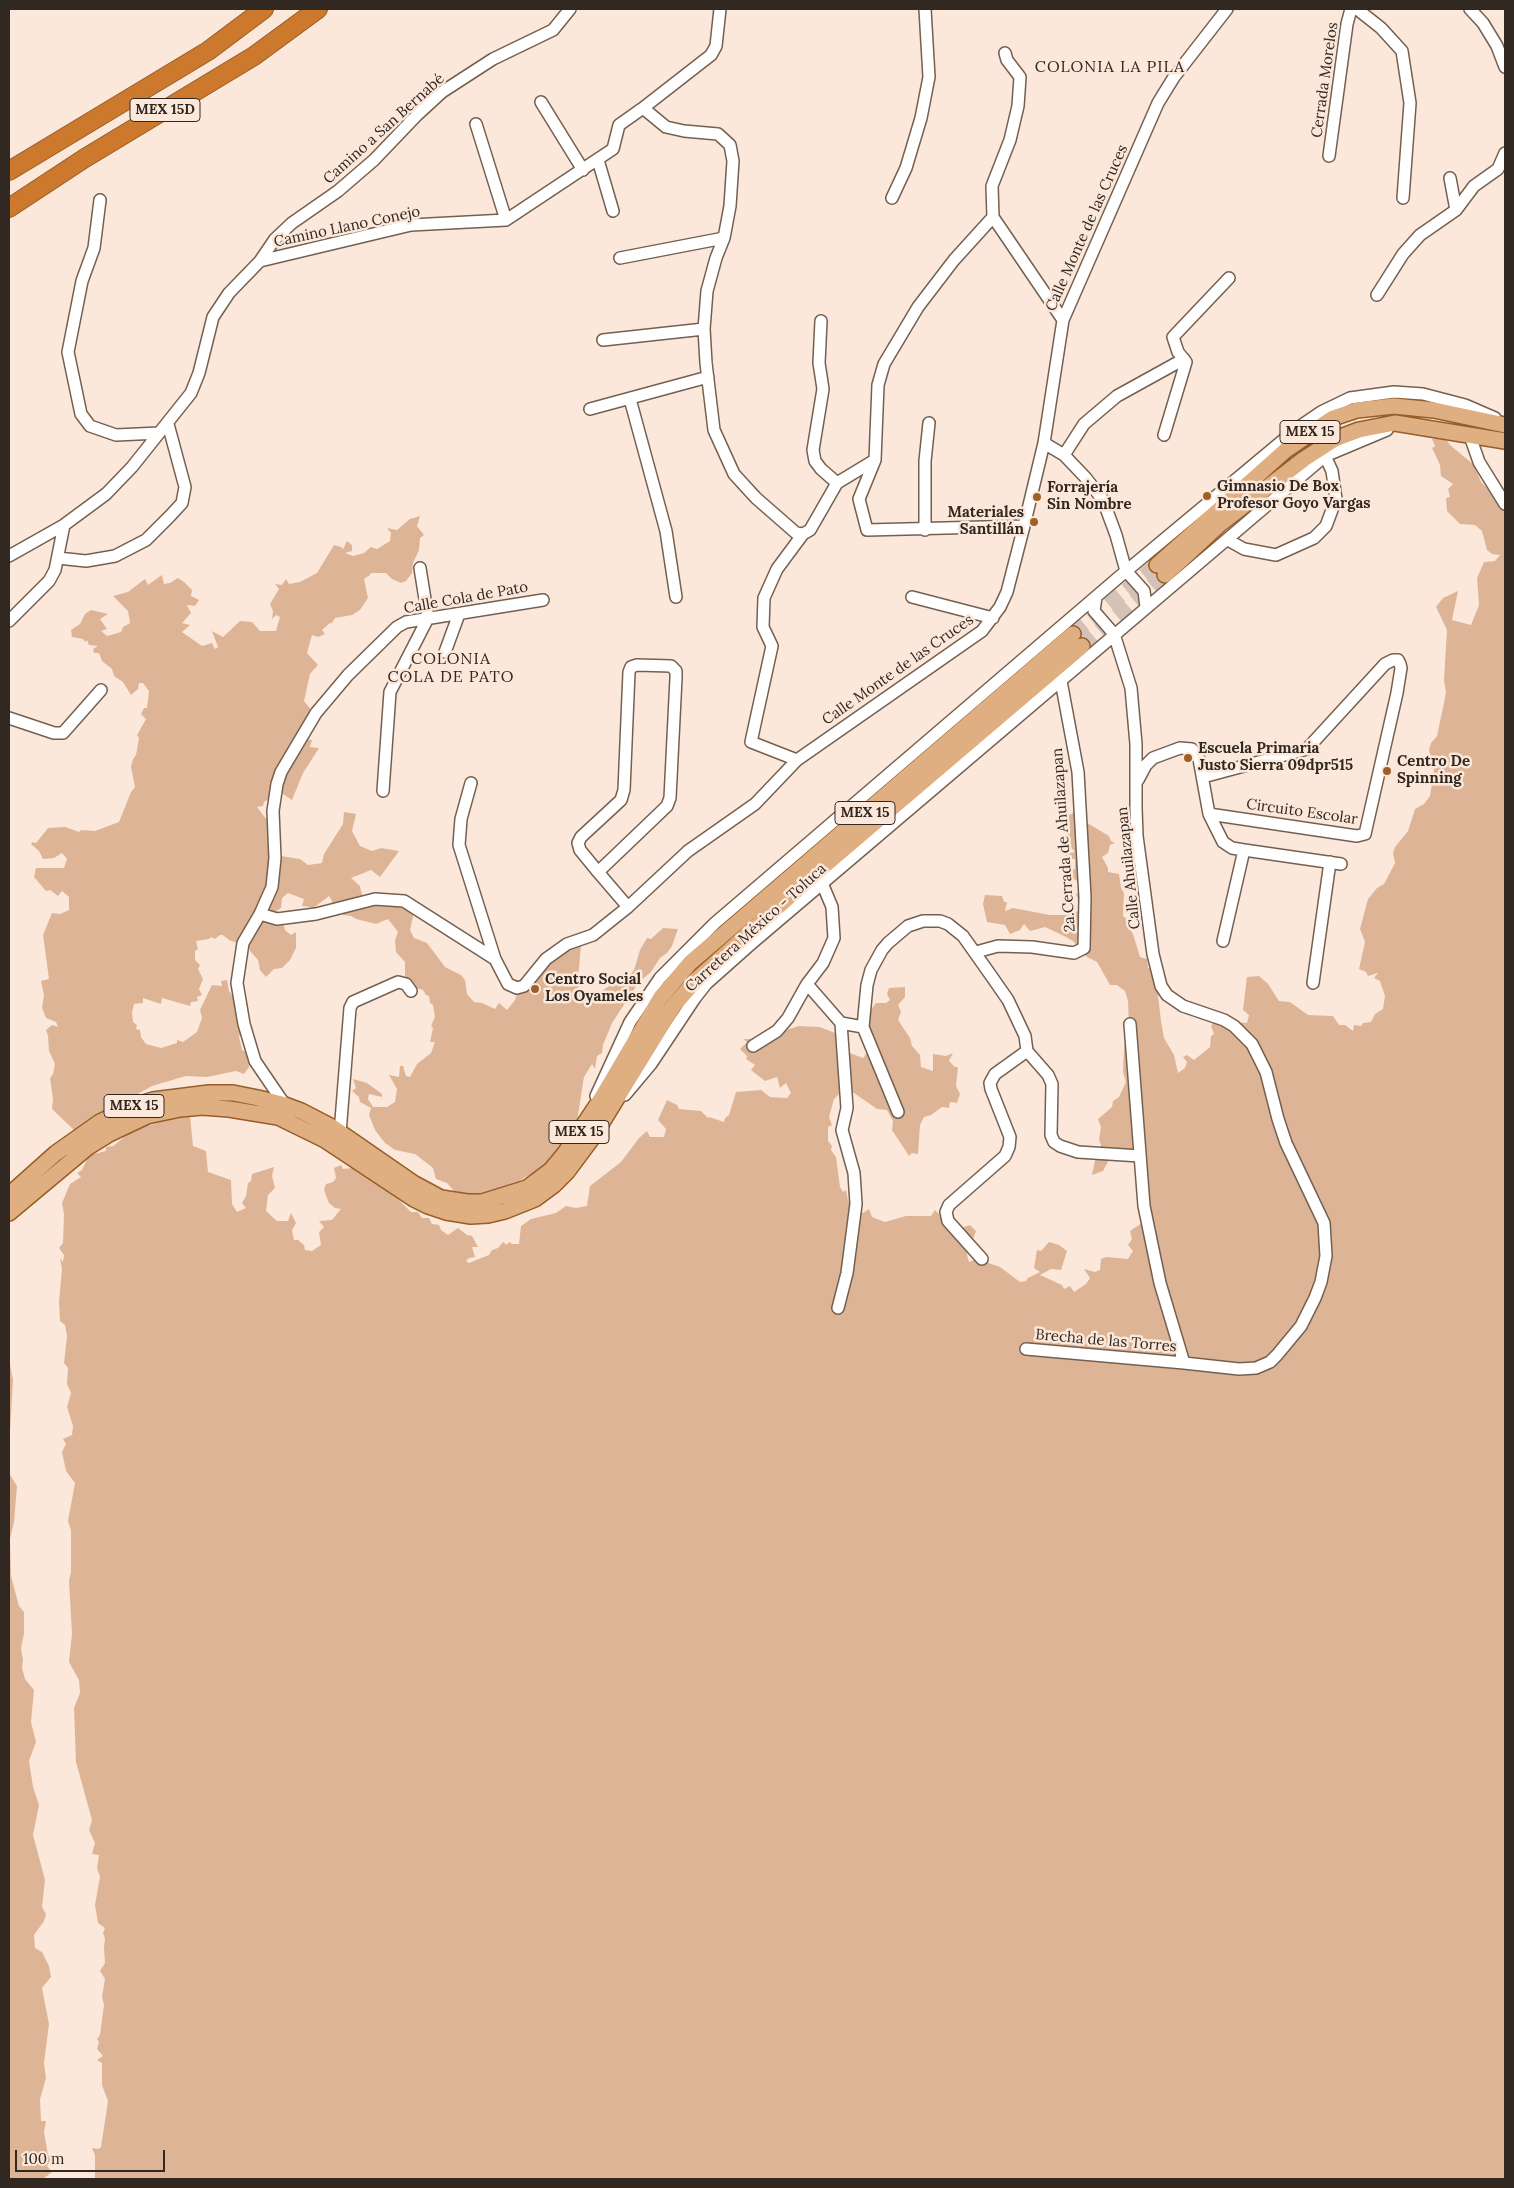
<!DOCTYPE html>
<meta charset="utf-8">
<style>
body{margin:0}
#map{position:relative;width:1514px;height:2188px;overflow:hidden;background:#fce8da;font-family:Lora,serif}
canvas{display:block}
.frame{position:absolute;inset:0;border:10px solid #312821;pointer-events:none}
.scale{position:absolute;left:15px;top:2150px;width:150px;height:22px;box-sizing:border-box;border:2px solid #312821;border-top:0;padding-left:6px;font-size:15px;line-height:18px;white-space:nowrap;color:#312821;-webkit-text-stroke:4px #fce8da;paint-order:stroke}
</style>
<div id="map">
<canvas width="1514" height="2188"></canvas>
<div class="frame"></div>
<div class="scale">100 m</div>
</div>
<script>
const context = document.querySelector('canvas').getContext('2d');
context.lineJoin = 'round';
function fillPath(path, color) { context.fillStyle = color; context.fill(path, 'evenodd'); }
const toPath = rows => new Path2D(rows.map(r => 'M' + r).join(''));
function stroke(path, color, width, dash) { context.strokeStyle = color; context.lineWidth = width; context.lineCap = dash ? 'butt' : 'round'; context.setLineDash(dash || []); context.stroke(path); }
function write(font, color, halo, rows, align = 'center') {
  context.font = font + ' Lora,serif'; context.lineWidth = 5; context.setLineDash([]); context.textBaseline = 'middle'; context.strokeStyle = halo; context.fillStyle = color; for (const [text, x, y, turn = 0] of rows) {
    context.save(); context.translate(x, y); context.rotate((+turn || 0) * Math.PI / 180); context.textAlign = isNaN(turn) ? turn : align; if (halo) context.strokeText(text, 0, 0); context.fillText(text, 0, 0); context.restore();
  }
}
fillPath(toPath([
 [1432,439,1446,439,1450,445,1474,465,1481,482,1505,507,1505,2179,95,2179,95,2155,92,2148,98,2149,101,2147,108,2101,102,2085,102,2063,97,2060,103,2056,97,2049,99,2042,97,2039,100,2035,104,2005,102,1997,105,1979,100,1971,105,1963,104,1947,105,1939,103,1933,105,1928,98,1923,95,1905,100,1877,97,1868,99,1855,92,1854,95,1843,89,1830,92,1820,76,1762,74,1708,80,1693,79,1680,69,1662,72,1634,69,1581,71,1572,71,1530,68,1521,75,1483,66,1471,62,1452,66,1444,63,1439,72,1435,73,1426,67,1407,71,1393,67,1384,68,1368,64,1363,67,1336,65,1325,60,1321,59,1302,62,1269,60,1258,63,1262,64,1255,59,1248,63,1243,64,1214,62,1203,70,1184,81,1177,77,1173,82,1170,89,1155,106,1151,106,1147,113,1146,137,1127,151,1125,168,1119,190,1116,193,1146,206,1151,208,1172,231,1180,232,1204,237,1212,246,1208,242,1203,246,1196,248,1183,251,1181,252,1174,274,1167,272,1176,275,1188,268,1195,266,1211,277,1221,288,1221,291,1213,296,1223,292,1230,294,1240,298,1240,304,1245,305,1250,312,1251,321,1245,319,1232,324,1227,319,1221,332,1220,341,1209,335,1208,329,1203,324,1190,326,1184,333,1182,336,1178,334,1168,341,1165,343,1169,353,1168,368,1173,389,1189,394,1197,396,1197,411,1212,418,1212,422,1218,429,1218,432,1224,439,1225,441,1230,448,1235,458,1228,467,1235,472,1236,478,1247,472,1247,475,1257,469,1258,466,1261,469,1263,489,1255,492,1250,498,1248,503,1242,507,1245,509,1242,512,1244,519,1244,521,1226,531,1219,556,1213,566,1206,576,1208,587,1206,590,1186,621,1162,639,1138,647,1131,650,1137,664,1137,666,1129,658,1120,667,1100,677,1105,679,1109,701,1111,708,1118,709,1117,724,1122,725,1118,729,1115,736,1092,761,1090,770,1097,787,1098,791,1093,786,1083,780,1088,777,1077,765,1081,751,1070,755,1065,746,1059,747,1056,740,1049,747,1042,743,1039,757,1039,799,1026,820,1027,835,1033,842,1050,863,1058,872,1046,866,1016,876,1003,886,1003,890,1000,887,994,889,988,905,987,905,997,898,1005,901,1012,898,1020,910,1038,912,1046,920,1055,921,1067,933,1071,933,1054,946,1056,953,1053,949,1061,955,1067,958,1067,956,1086,960,1094,957,1103,950,1102,949,1108,942,1107,931,1115,924,1117,920,1125,918,1154,912,1153,909,1156,892,1130,893,1121,887,1110,877,1109,854,1093,847,1091,841,1092,834,1099,829,1117,832,1125,828,1127,828,1141,832,1146,831,1150,836,1157,840,1187,843,1192,846,1190,848,1201,863,1213,869,1209,872,1217,885,1222,906,1216,931,1216,935,1210,942,1217,961,1228,970,1225,976,1231,973,1239,970,1238,967,1255,969,1262,977,1259,1000,1267,1020,1282,1026,1281,1028,1278,1040,1272,1034,1268,1037,1250,1041,1251,1049,1242,1059,1245,1067,1251,1061,1270,1051,1269,1040,1275,1062,1285,1064,1289,1070,1286,1074,1292,1086,1284,1090,1278,1084,1269,1095,1272,1100,1270,1101,1259,1106,1257,1128,1259,1133,1251,1128,1245,1132,1239,1130,1231,1146,1220,1144,1159,1110,1158,1103,1171,1092,1175,1096,1156,1099,1154,1101,1145,1099,1140,1101,1127,1098,1119,1112,1107,1113,1101,1119,1097,1126,1082,1123,1072,1124,1047,1129,1029,1128,1001,1125,991,1117,985,1110,985,1097,962,1087,957,1073,941,1064,936,1045,927,1030,931,1024,924,1020,930,1010,934,1005,925,987,922,983,904,985,895,1002,896,1004,902,1007,902,1005,911,1013,908,1050,915,1072,915,1078,911,1081,907,1076,894,1080,892,1080,883,1068,875,1067,870,1075,869,1075,859,1066,859,1065,854,1075,852,1065,841,1069,815,1072,814,1076,806,1082,818,1089,824,1109,836,1111,841,1115,843,1110,845,1108,853,1102,857,1108,868,1108,872,1119,874,1121,888,1124,893,1123,916,1127,919,1128,927,1133,934,1140,957,1147,959,1148,968,1163,970,1165,977,1161,980,1158,996,1161,1021,1164,1038,1174,1055,1178,1073,1185,1068,1187,1062,1183,1057,1187,1055,1194,1060,1210,1047,1211,1036,1214,1034,1211,1026,1219,1015,1234,1022,1247,1023,1249,1015,1243,1010,1247,977,1259,976,1268,984,1279,1001,1290,1002,1308,1015,1333,1016,1339,1025,1345,1025,1353,1031,1354,1025,1361,1026,1363,1023,1371,1022,1375,1014,1383,1009,1385,996,1380,981,1374,978,1378,973,1368,976,1366,972,1359,969,1365,942,1360,929,1368,899,1377,888,1384,884,1395,863,1393,853,1395,847,1408,831,1415,809,1424,804,1430,796,1434,769,1429,750,1431,743,1437,736,1446,693,1444,680,1447,630,1436,607,1443,598,1458,591,1452,620,1471,625,1479,605,1477,578,1484,562,1495,561,1500,555,1492,554,1487,550,1482,531,1475,525,1460,524,1447,511,1446,498,1450,497,1448,489,1453,484,1441,476,1440,465,1432,448,1435,446],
 [420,516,417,526,424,535,420,538,419,550,413,563,412,573,406,581,401,583,392,579,386,573,371,573,370,575,364,579,368,598,360,610,352,615,335,618,332,623,330,623,322,630,325,634,318,637,312,635,307,653,318,665,310,674,304,701,312,711,309,740,312,740,310,747,319,748,303,773,292,800,280,792,264,802,263,806,257,807,270,824,267,826,274,851,281,856,300,859,308,865,322,863,324,854,343,824,344,812,356,814,352,831,360,846,372,851,381,848,399,851,380,877,371,870,351,878,360,886,362,895,403,904,414,912,410,930,414,938,427,943,445,967,461,975,465,980,467,994,474,1002,482,1003,495,1009,499,1003,507,1010,515,1000,520,984,576,942,581,946,578,978,579,987,576,990,586,998,595,996,612,984,621,974,629,976,634,970,640,950,647,938,651,939,663,928,678,929,672,946,667,953,660,958,651,972,639,982,612,1023,603,1045,602,1053,597,1056,595,1069,592,1064,584,1077,577,1121,568,1129,565,1143,560,1146,556,1155,538,1172,525,1177,507,1192,473,1197,455,1192,447,1183,436,1179,433,1168,415,1154,395,1150,385,1143,375,1130,369,1115,371,1108,360,1102,359,1097,352,1091,356,1088,353,1079,367,1083,382,1094,382,1097,369,1094,368,1099,373,1107,387,1107,395,1102,397,1089,389,1075,399,1077,400,1066,403,1066,406,1076,410,1077,417,1064,431,1053,435,1042,430,1042,433,1028,431,1026,435,1017,433,1005,430,1003,429,996,426,995,423,990,413,987,405,981,405,962,396,952,395,940,398,932,388,919,376,924,356,919,351,916,343,915,340,909,332,913,332,901,329,896,312,909,310,907,302,906,304,899,288,893,282,898,281,908,276,911,281,915,285,930,291,935,296,932,296,948,290,960,282,968,274,969,266,977,260,970,258,960,250,951,248,943,242,945,229,940,223,935,220,935,215,939,211,937,209,939,196,941,198,949,195,951,195,960,200,965,198,969,203,979,199,989,202,995,197,997,198,1001,191,1002,190,1006,162,998,161,1004,143,998,143,1003,134,1004,132,1013,133,1022,137,1025,136,1029,140,1030,141,1037,146,1044,161,1048,177,1043,177,1040,183,1042,197,1032,202,1018,200,1010,212,985,222,986,221,981,227,980,229,991,234,998,241,1002,238,1029,241,1031,239,1037,242,1050,248,1053,249,1067,244,1074,236,1071,207,1077,186,1076,152,1086,136,1095,116,1101,107,1114,75,1131,52,1109,53,1099,50,1078,53,1074,55,1064,49,1051,48,1036,46,1030,52,1025,58,1027,56,1022,46,1018,42,1008,44,995,41,981,49,979,43,935,52,913,60,914,69,910,69,897,62,891,58,896,50,890,46,891,34,877,36,868,64,868,67,859,62,853,54,858,43,859,39,851,31,844,32,842,36,843,48,828,65,827,79,832,81,830,95,831,119,822,131,792,135,787,131,767,133,759,136,755,139,738,137,735,146,719,141,714,144,708,147,708,149,691,143,683,139,683,138,689,131,695,123,682,114,676,112,669,102,661,99,653,94,653,93,649,98,646,89,645,87,640,85,642,83,639,72,637,71,630,80,624,85,614,91,610,108,614,100,619,107,629,101,631,107,636,121,632,123,627,130,623,128,611,113,596,128,592,145,579,148,585,162,575,164,584,170,583,178,578,184,582,192,590,191,596,199,600,195,606,187,605,191,613,182,623,190,625,182,632,202,646,212,643,215,649,218,647,212,631,223,637,240,621,252,622,260,631,276,631,280,617,276,615,272,619,273,611,270,604,279,589,275,584,282,585,286,579,289,584,300,582,317,573,334,545,341,547,343,549,347,541,352,545,352,551,345,553,353,556,364,553,371,547,377,549,390,541,391,533,387,528,397,530,410,519],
 [9,1336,10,1365,13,1380,9,1450],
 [9,1473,17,1486,14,1522,10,1539,11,1576,19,1606,24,1612,24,1634,21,1648,23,1660,22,1668,25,1679,34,1690,31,1722,36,1742,29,1761,33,1787,39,1805,33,1835,45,1880,42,1907,46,1914,44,1921,34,1935,35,1948,42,1952,49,1966,51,1977,42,1988,49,2024,44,2063,46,2078,40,2099,41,2121,46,2121,44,2132,48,2155,51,2159,47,2166,52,2172,43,2179,9,2179]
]), '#ddb596');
stroke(toPath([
 [1073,634,1157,565],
 [1082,646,1165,575]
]), '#d3c2b5', 15, [15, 8]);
const minor = toPath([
 [1357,9,1381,28,1402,51,1410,103,1403,198],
 [1470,9,1483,23,1497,46,1505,67],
 [1005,53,1007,60,1020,77,1018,106,1010,140,992,186,993,217,1063,320],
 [541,102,583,170],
 [643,108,711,55,716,46,720,9],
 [476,124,506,220],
 [1329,156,1347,24,1351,9],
 [598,160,613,211],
 [1450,178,1456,210],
 [892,198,906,168,921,118,929,77,925,9],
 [100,200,94,248,82,281,68,352,81,414,90,426,116,435,159,433],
 [993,217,954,260,918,307,884,364,878,385,875,460,859,499,867,530,1024,526],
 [620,258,724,238],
 [260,261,411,225,506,220,613,149,619,125,643,108,666,127,684,131,718,134,730,145,733,161,730,206,724,238,716,258,707,291,704,329,706,363,714,430,734,474,756,498,796,533,803,534,777,569,764,598,763,627,772,646,751,742,797,760],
 [1377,295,1403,254,1420,235,1456,210,1474,186,1498,169,1505,153],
 [821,321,819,363,823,389,813,450,815,461,821,469,837,483],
 [603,340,704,329],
 [630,399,666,531,676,597],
 [590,409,708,377],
 [1164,435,1186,362,1178,352,1173,337,1229,278],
 [1470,436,1479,462,1505,504],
 [1044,443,1064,455,1085,477,1103,500,1116,535,1126,571,1144,591,1146,607],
 [1064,455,1084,424,1117,396,1184,359],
 [925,530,925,461,929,423],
 [803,534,810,530,837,483,875,460],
 [1228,540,1244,549,1276,555,1314,538,1326,526,1336,499,1332,471,1325,456],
 [9,556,64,525,106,494,132,467,191,393,199,373,213,317,229,293,260,261,275,239,292,223,338,191,374,160,417,115,442,92,493,59,553,30,570,9],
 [58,558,86,561,115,556,146,540,170,516,182,503,185,487,168,424],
 [912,597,993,618],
 [1096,597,1094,611,1114,634,1131,688,1136,744,1136,808,1137,836,1153,954,1161,986,1167,995,1183,1006,1224,1020,1234,1026,1252,1044,1266,1072,1278,1119,1286,1143,1324,1223,1326,1256,1321,1282,1315,1298,1301,1326,1277,1355,1270,1362,1256,1368,1239,1369,1184,1363,1160,1283,1144,1206,1130,1024],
 [9,621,49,581,55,570,64,525],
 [445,652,459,614],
 [9,718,54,733,63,733,101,690],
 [1203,777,1307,749,1385,664,1393,660,1398,660,1400,664,1401,668,1397,693,1365,834,1357,836,1209,814],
 [1138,780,1146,765,1153,758,1180,748,1192,749,1199,759,1209,814,1223,842,1232,848,1244,850,1341,864],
 [471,783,461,819,459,845,495,959,508,984,517,988,524,986,546,959,567,944,593,935,628,907,688,851,755,804,797,760,982,631,1000,607,1007,592,1024,526,1044,443,1063,320,1158,103,1174,77,1227,9],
 [383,791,390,692,428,618,420,568],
 [598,872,580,850,578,843,581,837,621,800,624,790,629,672,631,667,637,665,671,666,676,671,676,678,670,798,667,806,598,872,628,907],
 [822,883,832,907,834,938,823,963,807,984,841,1023,863,1027,867,985,871,970,882,950,888,943,908,926,923,921,940,921,948,924,963,936,992,977,1008,1000,1025,1036,1027,1051,1048,1075,1052,1084,1051,1135,1054,1142,1060,1146,1078,1152,1140,1156],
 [260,914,277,919,316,914,375,899,404,901,495,959],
 [1223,941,1244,850],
 [976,952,998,946,1032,947,1074,953,1084,948,1085,897,1078,772,1061,681],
 [1313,983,1330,862],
 [863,1027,898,1112],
 [753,1046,777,1031,788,1018,807,984],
 [625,1095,651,1064,695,998,706,984,751,944,1325,456,1387,430],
 [596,1096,630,1022,660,978,715,923,1119,577,1299,427,1321,412,1350,398,1394,392,1423,394,1465,405,1495,418],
 [285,1105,255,1061,244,1024,237,983,243,943,260,914,272,887,275,858,273,811,277,784,281,772,316,713,348,675,397,627,406,622,543,600],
 [340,1133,350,1008,353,1002,398,982,406,984,411,991],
 [982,1259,948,1221,946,1212,949,1205,1005,1156,1009,1147,1010,1137,991,1089,990,1083,995,1074,1027,1051],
 [838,1308,847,1273,856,1204,854,1173,842,1130,847,1108,841,1023],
 [1026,1349,1184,1363]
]);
const major = toPath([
 [1157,565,1286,450,1333,418,1357,410,1394,406,1434,410,1505,425],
 [1165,575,1220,524,1304,459,1335,439,1359,430,1395,423,1505,441],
 [9,1195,56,1153,100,1122,133,1106,153,1100,209,1093,233,1093,258,1098,285,1105,301,1111,332,1127,413,1183,441,1198,467,1202,482,1202,527,1188,551,1170,565,1153,601,1099,661,997,690,963,1073,634],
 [9,1213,88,1147,109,1134,147,1116,180,1109,202,1107,229,1109,278,1117,325,1140,414,1199,428,1206,446,1212,471,1216,488,1215,505,1211,535,1199,554,1185,567,1172,593,1137,674,1005,697,979,817,872,1082,646]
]);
const highway = toPath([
 [9,171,208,51,264,9],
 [9,208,85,158,254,56,318,9]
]);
stroke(minor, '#746050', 14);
stroke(major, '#965d29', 18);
stroke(highway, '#965d29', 20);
stroke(minor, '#fff', 11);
stroke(major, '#e0af81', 15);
stroke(highway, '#cc792d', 18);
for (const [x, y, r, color] of [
 [1207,496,5,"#9f6028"],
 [1037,497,5,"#9f6028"],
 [1034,522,5,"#9f6028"],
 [1188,758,5,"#9f6028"],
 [1387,771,5,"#9f6028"],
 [535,989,5,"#9f6028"]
]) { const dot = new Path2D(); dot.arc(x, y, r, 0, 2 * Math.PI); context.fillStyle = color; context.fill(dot); stroke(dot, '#fce8da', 2); }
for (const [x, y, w] of [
 [165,110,70],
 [1310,432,60],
 [865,813,60],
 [134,1106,60],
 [579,1132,60]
]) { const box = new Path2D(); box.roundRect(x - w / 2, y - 11.5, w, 23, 4); context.fillStyle = '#fce8da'; context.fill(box); stroke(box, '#312821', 1); }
write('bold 14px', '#312821', null, [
 ["MEX 15D",165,110],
 ["MEX 15",1310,432],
 ["MEX 15",865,813],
 ["MEX 15",134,1106],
 ["MEX 15",579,1132]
]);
write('15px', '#312821', '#fce8da', [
 ["Cerrada Morelos",1325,80,-82],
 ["Camino a San Bernabé",384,129,-42],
 ["Camino Llano Conejo",347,227,-12],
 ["Calle Monte de las Cruces",1087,228,-66],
 ["Calle Cola de Pato",466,598,-10],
 ["Calle Monte de las Cruces",898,670,-35],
 ["Circuito Escolar",1302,812,8],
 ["2a.Cerrada de Ahuilazapan",1064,840,-94],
 ["Calle Ahuilazapan",1129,868,-96],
 ["Carretera México - Toluca",756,928,-42],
 ["Brecha de las Torres",1106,1341,5]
]);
write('bold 15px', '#312821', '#fce8da', [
 ["Gimnasio De Box",1217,487],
 ["Profesor Goyo Vargas",1217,504],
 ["Forrajería",1047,488],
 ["Sin Nombre",1047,505],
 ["Materiales",1024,513,"right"],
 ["Santillán",1024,530,"right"],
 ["Escuela Primaria",1198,749],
 ["Justo Sierra 09dpr515",1198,766],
 ["Centro De",1397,762],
 ["Spinning",1397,779],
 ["Centro Social",545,980],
 ["Los Oyameles",545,997]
], 'left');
context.letterSpacing = '1px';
write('16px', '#312821', '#fce8da', [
 ["COLONIA LA PILA",1110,67],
 ["COLONIA",451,659],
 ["COLA DE PATO",451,677]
]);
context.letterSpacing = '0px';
</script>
